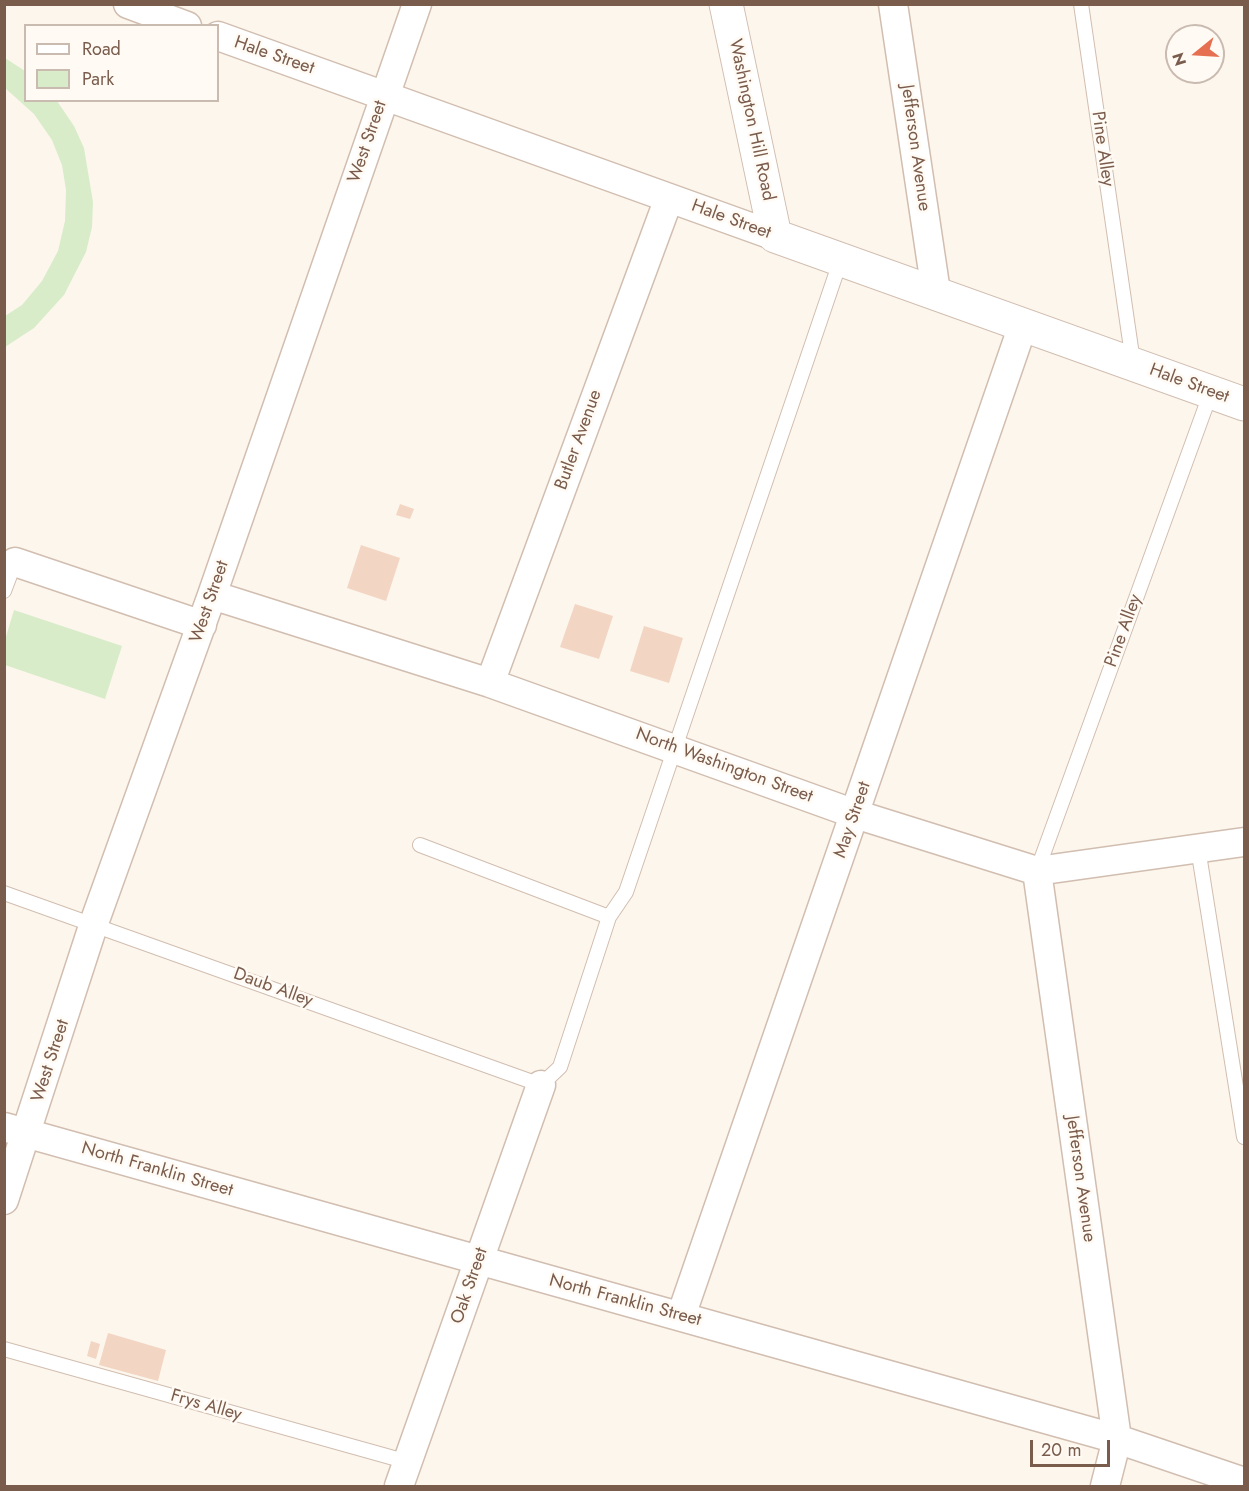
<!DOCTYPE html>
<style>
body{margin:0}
#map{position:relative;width:1249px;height:1491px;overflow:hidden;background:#fdf6ec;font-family:Jost,sans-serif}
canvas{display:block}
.frame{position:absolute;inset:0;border:6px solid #7a5c4d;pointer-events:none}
.legend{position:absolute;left:24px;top:24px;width:195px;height:78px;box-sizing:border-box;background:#fffaf3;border:2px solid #cabbb1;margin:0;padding:8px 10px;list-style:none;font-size:18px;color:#7a5c4d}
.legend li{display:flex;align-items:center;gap:12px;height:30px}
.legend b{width:30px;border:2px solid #cabbb1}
.north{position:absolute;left:1165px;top:24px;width:60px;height:60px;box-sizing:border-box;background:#fffaf3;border:2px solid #cabbb1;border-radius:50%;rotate:252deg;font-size:16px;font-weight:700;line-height:24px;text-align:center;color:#7a5c4d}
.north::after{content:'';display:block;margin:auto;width:21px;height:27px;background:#e76f51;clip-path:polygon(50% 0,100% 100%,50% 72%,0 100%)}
.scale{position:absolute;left:1030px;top:1440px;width:80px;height:27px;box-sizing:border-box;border:3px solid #7a5c4d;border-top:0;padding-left:8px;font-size:18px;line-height:21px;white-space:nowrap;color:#7a5c4d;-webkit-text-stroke:4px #fffaf3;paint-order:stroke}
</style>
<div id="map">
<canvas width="1249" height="1491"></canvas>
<div class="frame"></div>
<ul class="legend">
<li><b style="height:8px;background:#fff"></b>Road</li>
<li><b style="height:16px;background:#d8ecc9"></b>Park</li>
</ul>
<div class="north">N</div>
<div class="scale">20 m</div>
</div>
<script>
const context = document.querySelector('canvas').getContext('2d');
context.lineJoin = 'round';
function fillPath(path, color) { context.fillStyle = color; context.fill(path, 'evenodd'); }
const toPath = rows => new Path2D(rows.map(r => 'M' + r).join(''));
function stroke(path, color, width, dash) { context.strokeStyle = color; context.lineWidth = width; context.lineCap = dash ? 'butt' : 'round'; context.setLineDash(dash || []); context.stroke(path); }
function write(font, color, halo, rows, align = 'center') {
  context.font = font + ' Jost,sans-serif'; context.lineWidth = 5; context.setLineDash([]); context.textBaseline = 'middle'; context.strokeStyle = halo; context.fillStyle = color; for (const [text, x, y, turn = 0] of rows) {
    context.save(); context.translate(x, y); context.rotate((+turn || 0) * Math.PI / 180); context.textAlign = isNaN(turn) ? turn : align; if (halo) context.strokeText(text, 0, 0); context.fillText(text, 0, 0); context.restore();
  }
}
fillPath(toPath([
 [5,58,25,71,26,100,57,101,74,126,84,148,93,202,92,227,86,252,64,295,34,328,5,347,5,316,22,305,42,281,58,251,65,221,66,190,62,165,52,140,34,114,5,88],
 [14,610,122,646,105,699,5,665,5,640]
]), '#d8ecc9');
fillPath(toPath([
 [400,504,414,509,410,519,396,515],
 [361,545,400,558,386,601,347,588],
 [575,604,613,616,599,659,560,647],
 [644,626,683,638,669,683,630,671],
 [108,1333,166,1350,158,1381,99,1365],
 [91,1341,100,1344,96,1359,87,1356]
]), '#f3d5c3');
const service = toPath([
 [1081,4,1133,362],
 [4,591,15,562],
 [1198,848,1244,1137],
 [1037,871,1211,392],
 [4,893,541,1085,560,1067,609,917,420,845],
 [609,917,626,892,841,259],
 [4,1349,408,1462]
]);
const minor = toPath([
 [128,4,187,26],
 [893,4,936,292],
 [218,36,775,236],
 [15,562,202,625],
 [212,595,490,683,855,814,1037,871,1244,842],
 [490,683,669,198],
 [1037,871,1117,1439,1105,1486],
 [4,1127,1117,1439,1244,1482],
 [4,1200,94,923,212,595,417,4],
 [681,1316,1023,325],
 [399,1486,541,1085]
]);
const tertiary = toPath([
 [726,4,775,236,1244,404]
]);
stroke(service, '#d1beb0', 16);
stroke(minor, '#d1beb0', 31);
stroke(tertiary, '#d1beb0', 35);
stroke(service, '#fff', 14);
stroke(minor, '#fff', 28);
stroke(tertiary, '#fff', 33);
write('18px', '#7a5c4d', '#fffaf3', [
 ["Hale Street",274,56,19],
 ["Washington Hill Road",751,120,78],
 ["West Street",368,142,-71],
 ["Jefferson Avenue",915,148,82],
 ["Pine Alley",1102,149,82],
 ["Hale Street",731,220,20],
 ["Hale Street",1189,384,20],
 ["Butler Avenue",579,440,-70],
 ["West Street",210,602,-71],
 ["Pine Alley",1124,631,-70],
 ["North Washington Street",724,766,20],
 ["May Street",853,820,-71],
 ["Daub Alley",273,988,20],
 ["West Street",51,1061,-72],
 ["North Franklin Street",157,1170,16],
 ["Jefferson Avenue",1080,1179,82],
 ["Oak Street",470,1286,-71],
 ["North Franklin Street",625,1301,15],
 ["Frys Alley",206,1406,16]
]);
</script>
